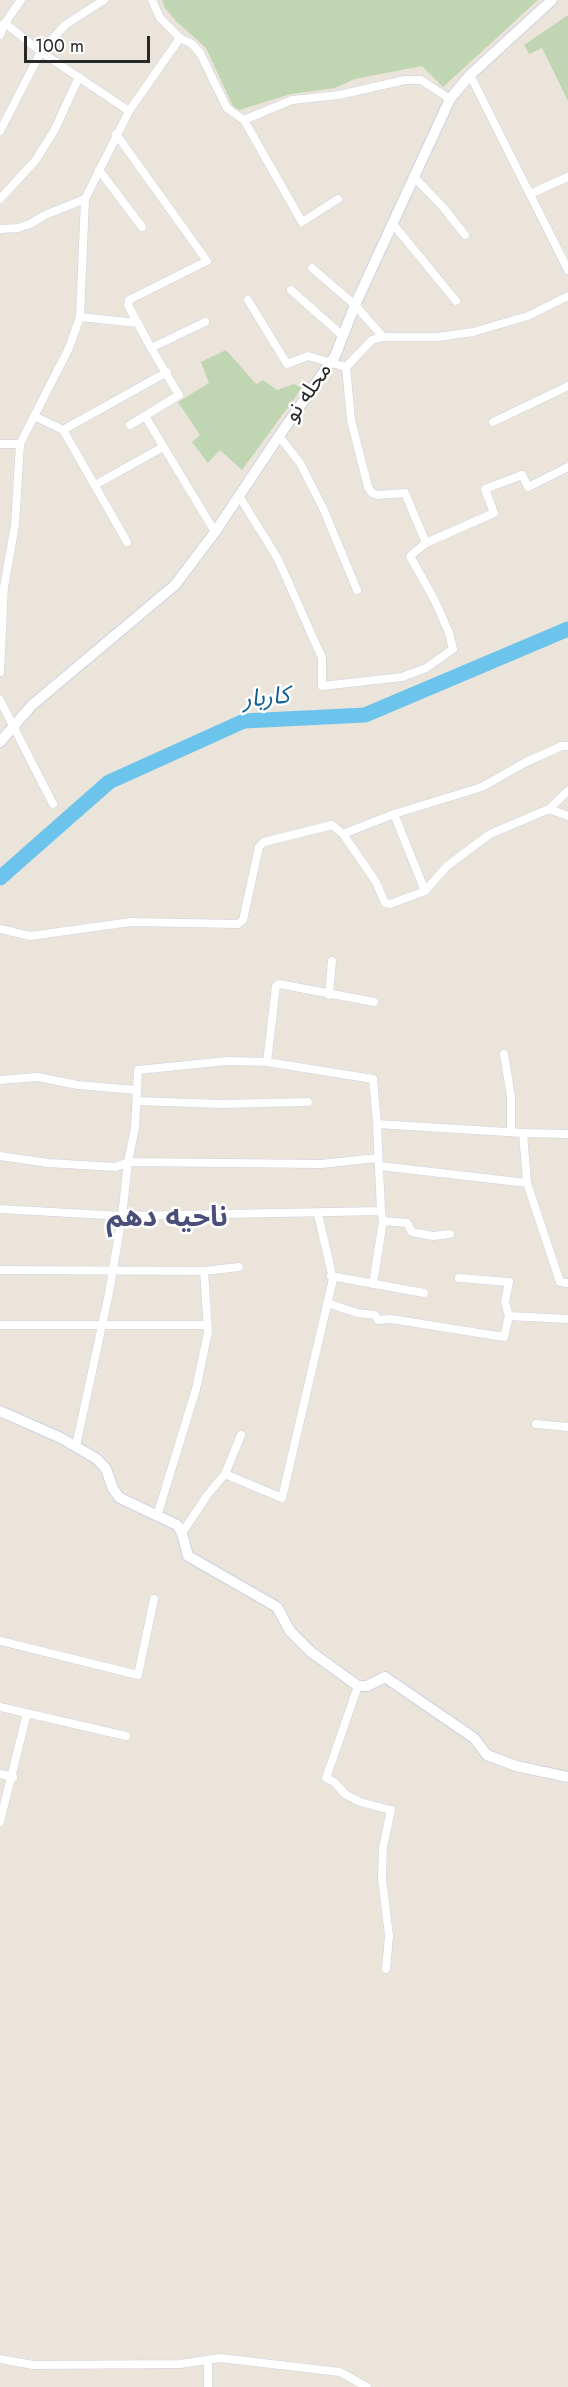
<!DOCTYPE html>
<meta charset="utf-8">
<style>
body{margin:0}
#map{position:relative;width:568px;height:2387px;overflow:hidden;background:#ebe4da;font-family:Jost,sans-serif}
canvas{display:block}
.scale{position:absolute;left:24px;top:36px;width:126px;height:27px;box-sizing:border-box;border:3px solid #282828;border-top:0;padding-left:8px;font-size:18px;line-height:21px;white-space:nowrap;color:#282828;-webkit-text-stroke:4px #fff;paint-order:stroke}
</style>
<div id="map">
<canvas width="568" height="2387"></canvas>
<div class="scale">100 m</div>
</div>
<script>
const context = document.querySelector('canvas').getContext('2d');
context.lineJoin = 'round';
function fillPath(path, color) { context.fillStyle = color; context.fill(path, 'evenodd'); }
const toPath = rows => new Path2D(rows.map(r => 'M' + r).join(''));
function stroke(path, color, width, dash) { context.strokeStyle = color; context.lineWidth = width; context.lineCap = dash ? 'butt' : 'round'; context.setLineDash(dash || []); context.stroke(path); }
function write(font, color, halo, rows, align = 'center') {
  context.font = font + ' Jost,"Noto Sans Arabic",sans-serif'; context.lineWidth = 5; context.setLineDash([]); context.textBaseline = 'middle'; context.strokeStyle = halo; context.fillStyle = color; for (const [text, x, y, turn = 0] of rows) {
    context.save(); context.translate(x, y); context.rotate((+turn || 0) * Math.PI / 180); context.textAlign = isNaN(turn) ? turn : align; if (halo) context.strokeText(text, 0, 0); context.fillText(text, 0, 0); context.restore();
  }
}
fillPath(toPath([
 [162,0,538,0,443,87,422,66,355,79,335,88,291,94,239,110,233,106,206,48,176,21,165,8],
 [568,15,568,101,542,48,529,54,524,45],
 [226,350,256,384,263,380,277,390,294,384,302,388,242,470,220,450,208,463,192,442,200,435,178,402,209,383,201,362]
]), '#c0d5b1');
stroke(toPath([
 [0,878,109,782,244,721,365,715,568,629]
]), '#6cc4ed', 15);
const street = toPath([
 [152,0,160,18,180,38,192,44,200,53,227,108,244,120,292,100,339,95,405,80,421,80,450,99],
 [0,26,5,23,41,52,129,111],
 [0,35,5,23,21,0],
 [470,75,568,270],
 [244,120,302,222,338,199],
 [0,131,41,52,65,25,104,0],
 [116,134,207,261,129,300,128,305,151,348,205,322],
 [99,170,142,227],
 [415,178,443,207,465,235],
 [530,194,568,177],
 [0,199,35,161,54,131,79,77],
 [393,224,456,301],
 [0,229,18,228,30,224,45,215,85,199],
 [312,268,355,305,383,337],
 [291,290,343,336],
 [248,300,287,364,308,356,346,367,372,340,383,337,438,337,473,332,528,316,568,296],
 [80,317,137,323],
 [346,367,351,420,368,487,372,493,377,495,405,493,426,543],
 [34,416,63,430,127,542],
 [145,416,215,532],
 [493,422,568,386],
 [130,425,179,395,151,348],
 [63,430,167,372],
 [279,436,300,463,323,508,357,590],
 [0,444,20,444],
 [95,485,163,447],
 [239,496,278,559,322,658,322,686,402,677,426,668,453,649,449,633,435,601,410,556,426,543,494,513,485,489,522,475,528,487,568,467],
 [0,672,4,587,15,525,20,444,69,348,80,317,85,199,129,111,180,38],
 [0,700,53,804],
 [549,809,568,816],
 [394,814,425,891],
 [343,834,376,882,385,903,390,904,425,891,447,866,490,834,549,809,568,791],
 [0,929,30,936,131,922,238,924,243,920,259,847,264,842,332,825,343,834,394,814,482,787,526,762,562,746,568,746],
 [329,995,332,961],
 [504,1054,511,1097,511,1132],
 [267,1062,276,986,279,984,374,1002],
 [0,1080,38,1077,78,1085,137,1090,138,1070,227,1061,267,1062,373,1079,377,1124],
 [137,1101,221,1104,308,1102],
 [523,1133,568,1134],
 [0,1156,48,1163,116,1167,128,1162,321,1164,377,1158],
 [380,1166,527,1183],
 [0,1209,122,1216,381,1211,377,1124,523,1133,527,1183,560,1282,568,1283],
 [381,1211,383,1221,407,1223,412,1232,433,1236,450,1234],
 [0,1270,204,1271,239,1267],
 [331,1276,424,1293],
 [459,1278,509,1282,505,1302,509,1316],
 [373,1284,383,1221],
 [327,1303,357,1313,375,1315,378,1320,391,1319,504,1337,509,1316,568,1319],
 [0,1325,207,1325],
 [536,1424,568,1427],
 [76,1446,109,1293,122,1216,128,1162,135,1128,137,1090],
 [225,1474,241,1435],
 [157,1516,196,1389,208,1332,204,1271],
 [182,1533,208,1494,225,1474,282,1498,333,1279,318,1214],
 [0,1641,138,1675,154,1599],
 [358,1686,326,1778,334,1782,345,1794,360,1802,391,1810,383,1847,382,1878,389,1936,386,1969],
 [0,1707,126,1736],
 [0,1774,13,1777],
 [0,1822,27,1713],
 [0,2359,33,2365,180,2364,220,2358,340,2372,367,2387],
 [208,2387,208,2360]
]);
const secondary = toPath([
 [0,742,32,705,175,585,215,532,279,436,335,356,355,305,450,99,470,75,552,0],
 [0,1411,61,1438,97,1459,106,1469,113,1489,120,1498,177,1525,182,1533,188,1556,277,1607,290,1631,311,1652,358,1686,367,1686,385,1677,474,1738,487,1755,516,1766,568,1777]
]);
stroke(street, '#cfd1e1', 9);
stroke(secondary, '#cfd1e1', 12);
stroke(street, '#fff', 8);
stroke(secondary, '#fff', 10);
write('22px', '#282828', '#fff', [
 ["محله نو",309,393,-55]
]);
write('italic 24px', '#0e6097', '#fff', [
 ["کاربار",266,699,-6]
]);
write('bold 28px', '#494f78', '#fff', [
 ["ناحیه دهم",167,1219]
]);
</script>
